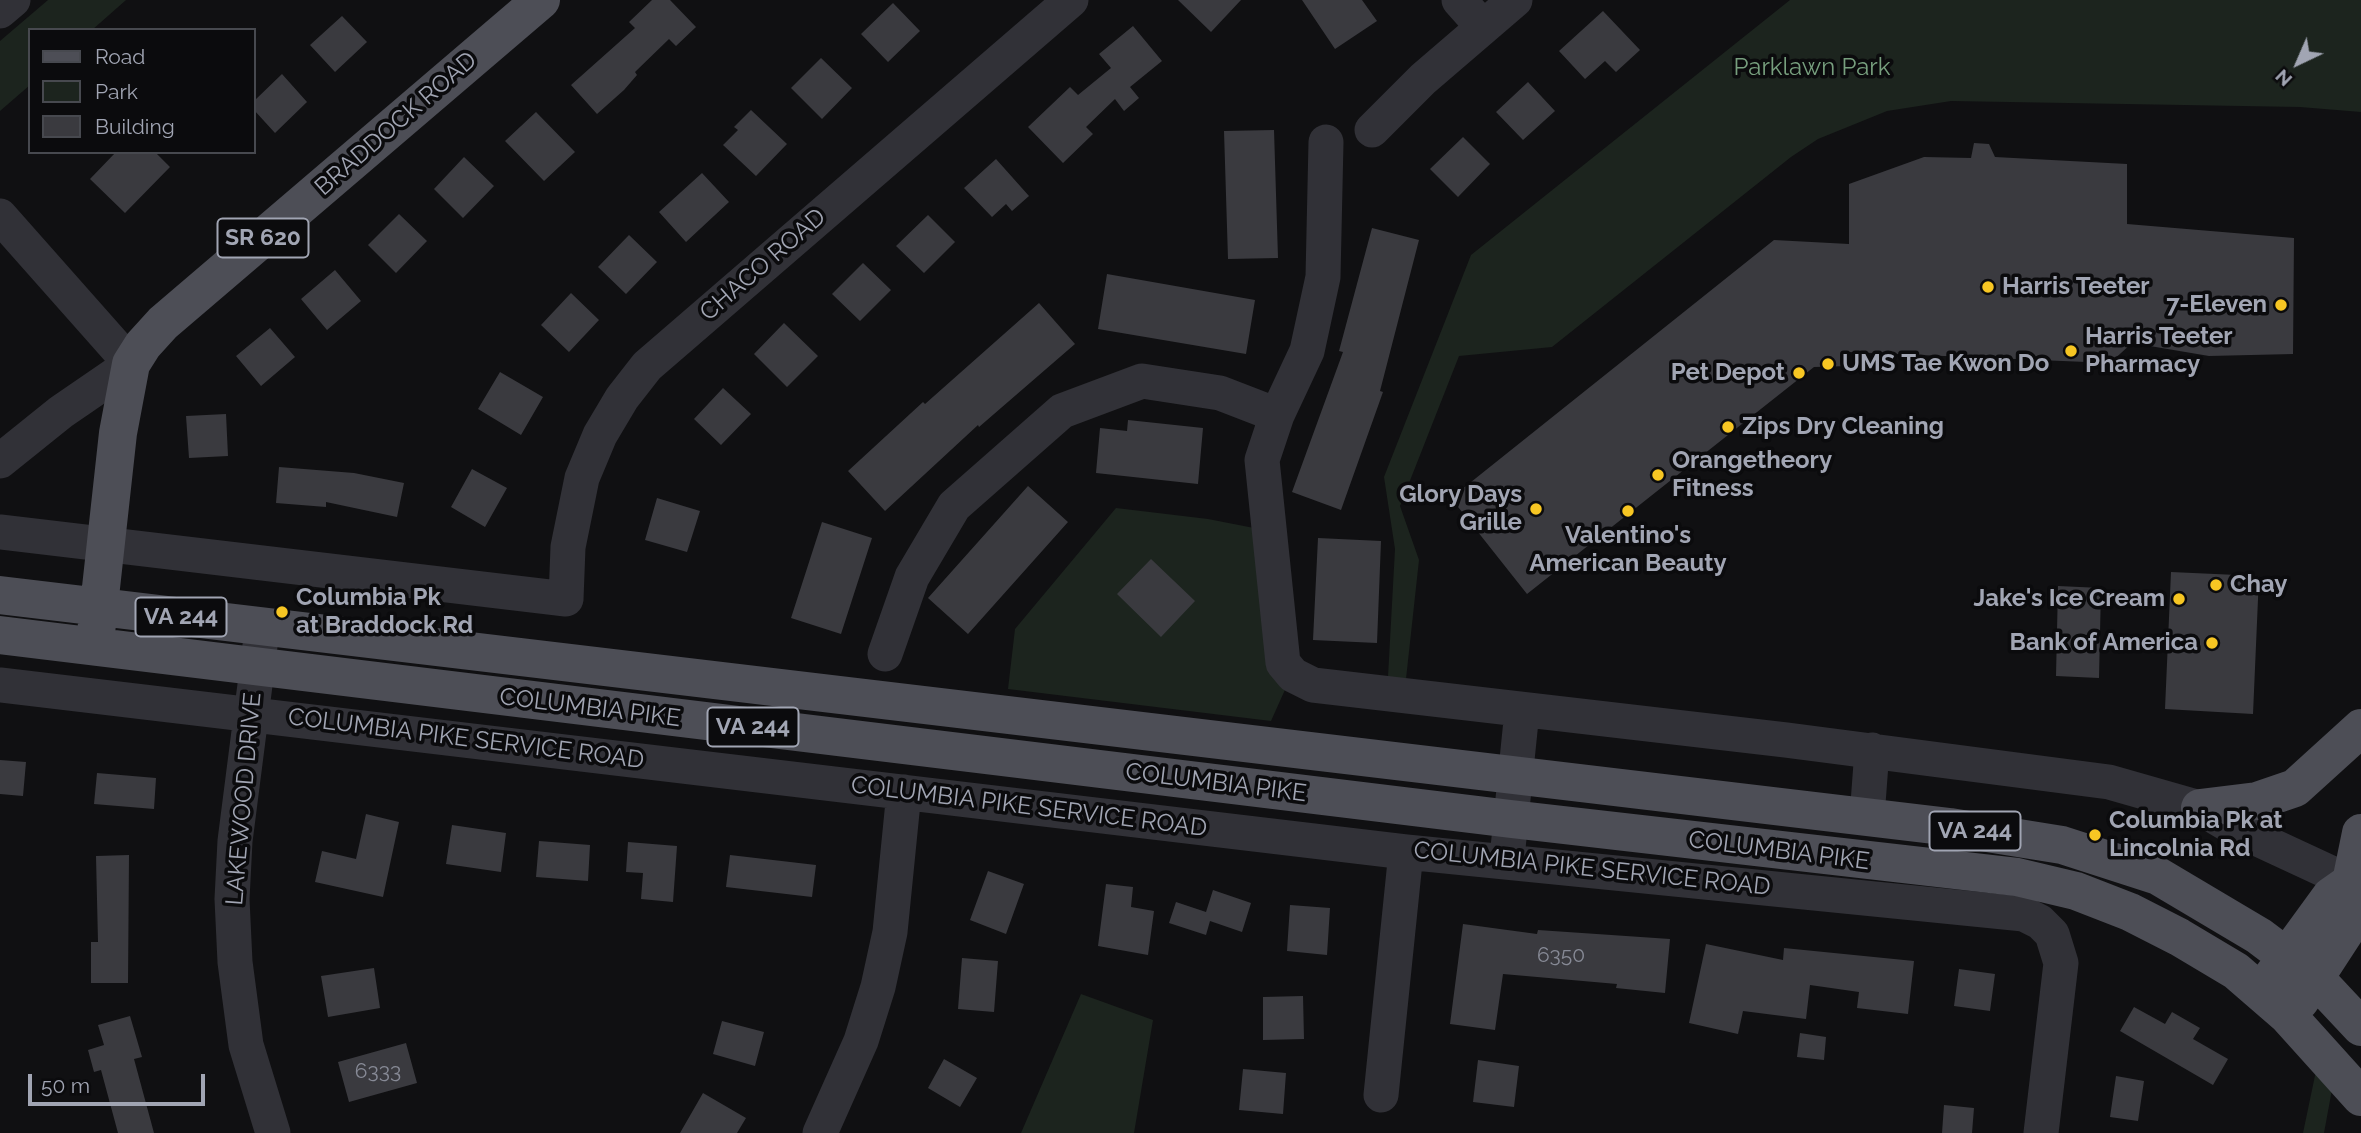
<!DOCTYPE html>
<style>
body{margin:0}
#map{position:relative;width:2361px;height:1133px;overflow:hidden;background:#101012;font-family:Raleway,sans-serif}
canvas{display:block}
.legend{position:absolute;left:28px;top:28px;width:228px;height:126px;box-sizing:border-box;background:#0b0b0d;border:2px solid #47494f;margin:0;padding:9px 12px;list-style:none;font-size:21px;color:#a1a5b3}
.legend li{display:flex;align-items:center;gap:14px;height:35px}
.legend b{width:35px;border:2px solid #47494f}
.north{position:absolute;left:2263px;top:28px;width:70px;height:70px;-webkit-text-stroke:5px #0b0b0d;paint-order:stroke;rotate:224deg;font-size:19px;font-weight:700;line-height:28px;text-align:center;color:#a1a5b3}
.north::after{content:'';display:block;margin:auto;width:24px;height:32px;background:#a1a5b3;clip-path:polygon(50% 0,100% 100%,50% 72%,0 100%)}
.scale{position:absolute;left:28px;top:1074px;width:177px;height:32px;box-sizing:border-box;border:4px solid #a1a5b3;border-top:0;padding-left:9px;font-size:21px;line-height:24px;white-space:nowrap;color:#a1a5b3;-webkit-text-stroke:5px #0b0b0d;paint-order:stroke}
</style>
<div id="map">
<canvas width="2361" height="1133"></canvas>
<ul class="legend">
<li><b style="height:9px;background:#4d4e56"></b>Road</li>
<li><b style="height:19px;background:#1c241e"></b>Park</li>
<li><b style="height:19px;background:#3a3a3f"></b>Building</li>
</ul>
<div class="north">N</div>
<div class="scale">50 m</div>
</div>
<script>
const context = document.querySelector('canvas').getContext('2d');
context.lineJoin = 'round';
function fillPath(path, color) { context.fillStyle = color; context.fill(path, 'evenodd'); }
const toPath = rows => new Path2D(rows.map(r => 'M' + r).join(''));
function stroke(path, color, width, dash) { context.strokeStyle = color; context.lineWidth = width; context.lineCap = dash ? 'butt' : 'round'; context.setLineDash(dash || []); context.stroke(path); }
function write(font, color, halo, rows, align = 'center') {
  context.font = font + ' Raleway,sans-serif'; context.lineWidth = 7; context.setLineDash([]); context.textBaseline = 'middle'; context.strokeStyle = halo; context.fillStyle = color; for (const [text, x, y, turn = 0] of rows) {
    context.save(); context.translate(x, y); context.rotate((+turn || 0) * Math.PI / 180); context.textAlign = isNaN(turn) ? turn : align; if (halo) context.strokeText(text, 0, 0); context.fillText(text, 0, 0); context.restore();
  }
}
fillPath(toPath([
 [48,0,126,0,92,30,30,30,30,85,0,111,0,41],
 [1790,0,2361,0,2361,112,2300,107,1951,101,1887,111,1818,139,1791,157,1552,347,1459,356,1400,506,1419,560,1406,679,1388,677,1395,549,1384,477,1471,255],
 [1116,508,1208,519,1254,528,1288,683,1271,721,1008,689,1015,629],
 [1081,994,1153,1020,1134,1133,1021,1133],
 [2317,1066,2333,1084,2324,1133,2303,1133]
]), '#1c241e');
fillPath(toPath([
 [652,0,670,0,696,27,676,46,669,39,635,72,637,75,624,90,597,114,571,85,635,28,629,22],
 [1178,0,1241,0,1211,32],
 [1302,0,1362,0,1377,21,1335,49],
 [893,3,920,31,888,62,861,34],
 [1603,11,1640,50,1616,72,1605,61,1585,79,1559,51],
 [342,16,367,42,335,72,310,45],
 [1133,26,1162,61,1130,87,1139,98,1124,111,1115,99,1086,127,1093,134,1063,163,1028,127,1070,87,1078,95,1111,68,1099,54],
 [821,58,852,88,822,119,791,88],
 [282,74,307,102,275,133,254,110,254,101],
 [1528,82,1555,111,1523,140,1496,112],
 [751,110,787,144,756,176,723,145,738,130,734,127],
 [536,112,575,152,544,181,505,141],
 [1274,130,1278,258,1228,259,1224,131],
 [1463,137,1490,164,1458,197,1430,169],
 [1974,143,1989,144,1995,157,2127,164,2127,224,2294,238,2293,354,2209,356,2132,343,2110,363,1849,352,1850,366,1814,367,1527,594,1451,498,1774,240,1849,244,1849,184,1924,157,1971,158],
 [116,152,155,152,170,167,125,213,90,179],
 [464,157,494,186,463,218,434,189],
 [996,159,1029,196,1012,211,1006,204,992,217,964,188],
 [702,173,729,202,686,242,659,212],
 [399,214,427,241,396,273,368,245],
 [928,215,955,242,924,273,896,246],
 [1372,228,1419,240,1380,391,1383,392,1341,510,1292,492,1343,352,1339,351],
 [629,235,657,262,626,294,598,267],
 [863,263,891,290,860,321,832,294],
 [335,270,361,301,327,330,301,299],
 [1107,274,1255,300,1246,354,1098,329],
 [571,293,599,320,569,352,541,325],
 [1039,303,1075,344,979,427,978,425,885,511,848,471,923,402,925,404],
 [784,323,818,356,787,387,754,354],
 [270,328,295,357,261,386,236,356],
 [500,372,543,397,521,435,478,409],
 [723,388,751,414,721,445,694,419],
 [226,414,228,456,189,458,186,416],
 [1128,420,1203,428,1198,484,1096,473,1100,428,1127,431],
 [279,467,354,473,404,483,397,517,326,502,326,507,276,503],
 [472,469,507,488,485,527,451,507],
 [1028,486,1068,522,968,634,928,598],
 [657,498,700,511,687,552,645,540],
 [822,522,872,538,841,634,791,618],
 [1318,538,1381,541,1377,643,1313,640],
 [1151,559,1195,601,1161,637,1117,594],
 [2171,572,2259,576,2253,714,2165,709],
 [2058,586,2101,588,2099,678,2056,676],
 [0,760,26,762,23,796,0,794],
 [97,773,156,778,154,809,94,804],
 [366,814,399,822,383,897,315,882,322,851,356,859],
 [452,825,506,833,501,872,446,864],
 [539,841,590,845,588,881,536,877],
 [628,842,677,846,673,902,641,899,643,873,626,872],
 [129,855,128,983,91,983,91,942,98,942,96,856],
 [730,855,816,865,812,897,726,887],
 [988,871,1024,884,1006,934,970,920],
 [1106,884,1133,887,1131,907,1154,911,1148,955,1098,946],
 [1213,890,1251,903,1242,932,1210,921,1206,935,1169,923,1176,902,1206,912],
 [1290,905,1330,908,1327,955,1287,951],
 [1463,924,1537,934,1538,930,1670,939,1665,993,1616,988,1617,984,1503,974,1495,1030,1450,1024],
 [1706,944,1783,960,1784,948,1914,961,1908,1014,1857,1008,1859,992,1810,985,1806,1019,1743,1011,1738,1034,1689,1023],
 [962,958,998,961,994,1012,958,1009],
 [374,968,380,1008,328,1017,321,976],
 [1959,969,1995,974,1990,1011,1954,1006],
 [1303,996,1304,1039,1263,1040,1263,997],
 [2134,1007,2165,1024,2172,1012,2200,1028,2193,1039,2228,1059,2213,1085,2120,1031],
 [130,1016,142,1057,134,1059,154,1133,118,1133,101,1070,94,1072,88,1050,104,1045,98,1025],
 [722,1021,764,1032,755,1066,713,1054],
 [1800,1033,1826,1037,1824,1060,1797,1057],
 [406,1043,417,1083,349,1102,338,1062],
 [944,1059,977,1078,960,1107,928,1088],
 [1478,1060,1519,1066,1514,1107,1473,1102],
 [1243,1069,1286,1073,1283,1114,1239,1110],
 [2116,1076,2144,1081,2138,1121,2110,1117],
 [703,1093,746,1118,737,1133,680,1133],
 [1944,1105,1974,1108,1972,1133,1942,1133]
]), '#3a3a3f');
stroke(toPath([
 [1459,0,1483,27],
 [0,11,13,0],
 [1372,130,1423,79,1515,0],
 [1326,142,1323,277,1307,351,1277,415,1262,460,1283,663,1293,675,1313,685,1786,740,2109,782,2200,808,2234,828,2361,887],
 [0,216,131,364,61,412,0,461],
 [0,532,566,599,568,547,582,478,600,435,622,398,647,366,1071,0],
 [261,638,235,841,232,899,235,962,246,1045,273,1133],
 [885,654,912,577,954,506,1062,411,1142,381,1220,393,1277,415],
 [0,685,1406,852,2024,914,2040,922,2052,934,2061,963,2041,1133],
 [1867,817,1872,750],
 [1508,848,1522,711],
 [1381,1095,1406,852],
 [820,1133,861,1041,878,987,890,932,904,792]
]), '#313137', 35);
stroke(toPath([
 [0,595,1950,827,2062,845,2158,876,2259,936,2316,979,2361,1027],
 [96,633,118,433,131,364,143,345,163,323,541,0],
 [0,635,1511,819,2017,877,2076,891,2130,912,2179,937,2236,971,2288,1016,2361,1097],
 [2200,808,2257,801,2295,788,2361,728],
 [2272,977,2331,896,2351,882],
 [2300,1001,2354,918,2351,882,2361,833]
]), '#4d4e56', 38);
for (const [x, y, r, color] of [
 [1988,287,7,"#f7c623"],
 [2281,305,7,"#f7c623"],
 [2071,351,7,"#f7c623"],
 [1828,364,7,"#f7c623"],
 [1799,373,7,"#f7c623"],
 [1728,427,7,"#f7c623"],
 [1658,475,7,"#f7c623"],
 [1536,509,7,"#f7c623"],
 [1628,511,7,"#f7c623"],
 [2216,585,7,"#f7c623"],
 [2179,599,7,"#f7c623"],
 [282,612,7,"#f7c623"],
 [2212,643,7,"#f7c623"],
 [2095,835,7,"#f7c623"]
]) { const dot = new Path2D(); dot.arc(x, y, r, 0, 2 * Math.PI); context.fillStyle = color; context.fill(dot); stroke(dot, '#0b0b0d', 2.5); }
write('21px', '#878a96', null, [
 ["6350",1561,956],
 ["6333",378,1072]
]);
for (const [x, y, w] of [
 [263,238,91],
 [181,617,91],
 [753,727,91],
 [1975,831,91]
]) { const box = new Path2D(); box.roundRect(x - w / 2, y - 19.5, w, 39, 5); context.fillStyle = '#0b0b0d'; context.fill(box); stroke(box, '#a1a5b3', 2); }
write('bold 23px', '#a1a5b3', null, [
 ["SR 620",263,238],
 ["VA 244",181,617],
 ["VA 244",753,727],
 ["VA 244",1975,831]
]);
write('24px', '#779f7e', '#0b0b0d', [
 ["Parklawn Park",1812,68]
]);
write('24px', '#a1a5b3', '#0b0b0d', [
 ["BRADDOCK ROAD",396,124,-41],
 ["CHACO ROAD",763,265,-41],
 ["COLUMBIA PIKE",590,708,7],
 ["COLUMBIA PIKE SERVICE ROAD",466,739,7],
 ["COLUMBIA PIKE",1216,783,7],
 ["LAKEWOOD DRIVE",244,799,-85],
 ["COLUMBIA PIKE SERVICE ROAD",1029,807,7],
 ["COLUMBIA PIKE",1779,851,7],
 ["COLUMBIA PIKE SERVICE ROAD",1592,869,6]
]);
write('bold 24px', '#a1a5b3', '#0b0b0d', [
 ["Harris Teeter",2002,287],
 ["7-Eleven",2267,305,"right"],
 ["Harris Teeter",2085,337],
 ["Pharmacy",2085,365],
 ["UMS Tae Kwon Do",1842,364],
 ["Pet Depot",1785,373,"right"],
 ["Zips Dry Cleaning",1742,427],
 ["Orangetheory",1672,461],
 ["Fitness",1672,489],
 ["Glory Days",1522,495,"right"],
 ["Grille",1522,523,"right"],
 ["Valentino's",1628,536,"center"],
 ["American Beauty",1628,564,"center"],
 ["Chay",2230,585],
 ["Columbia Pk",296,598],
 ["at Braddock Rd",296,626],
 ["Jake's Ice Cream",2165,599,"right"],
 ["Bank of America",2198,643,"right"],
 ["Columbia Pk at",2109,821],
 ["Lincolnia Rd",2109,849]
], 'left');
</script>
